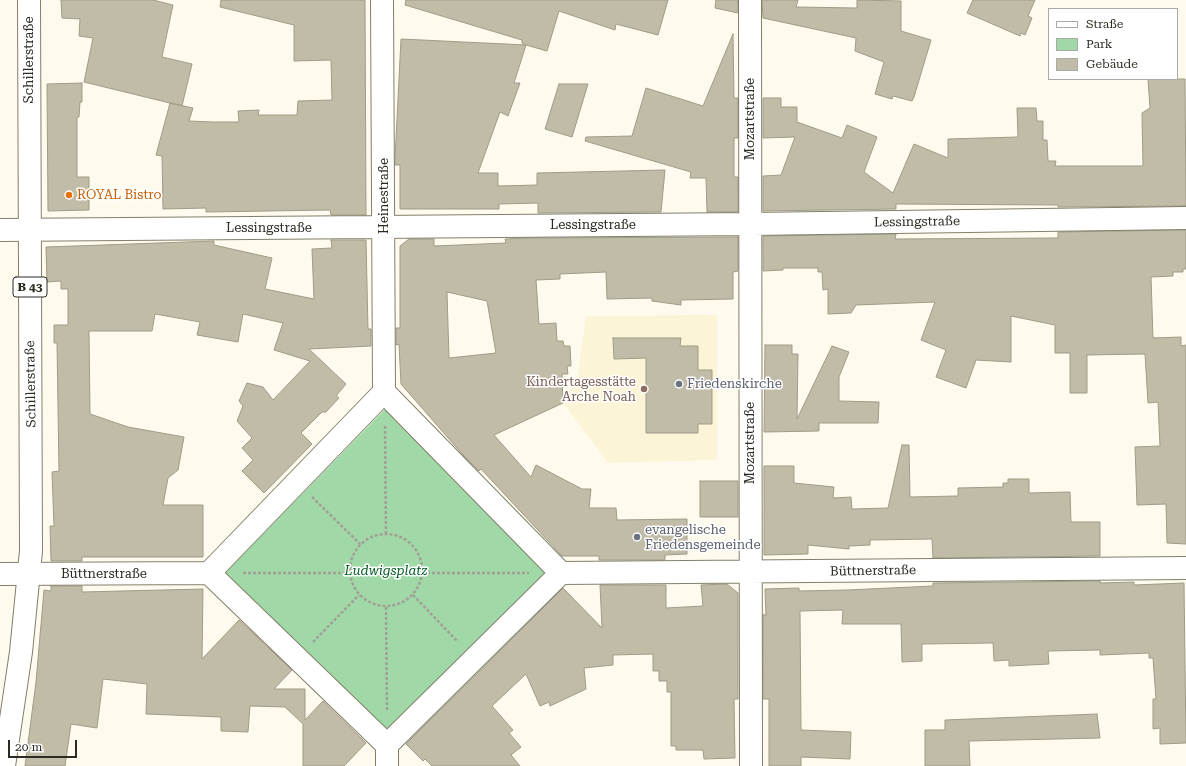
<!DOCTYPE html>
<meta charset="utf-8">
<style>
body{margin:0}
#map{position:relative;width:1186px;height:766px;overflow:hidden;background:#fefbee;font-family:"Roboto Serif",serif}
canvas{display:block}
.legend{position:absolute;left:1048px;top:8px;width:130px;height:72px;box-sizing:border-box;background:#fff;border:1px solid #abaaa7;margin:0;padding:5px 7px;list-style:none;font-size:12px;color:#2c2b22}
.legend li{display:flex;align-items:center;gap:8px;height:20px}
.legend b{width:20px;border:1px solid #abaaa7}
.scale{position:absolute;left:8px;top:740px;width:69px;height:18px;box-sizing:border-box;border:2px solid #2c2b22;border-top:0;padding-left:5px;font-size:12px;line-height:14px;white-space:nowrap;color:#2c2b22;-webkit-text-stroke:3px #fff;paint-order:stroke}
</style>
<div id="map">
<canvas width="1186" height="766"></canvas>
<ul class="legend">
<li><b style="height:5px;background:#fff"></b>Straße</li>
<li><b style="height:11px;background:#a0d9a7"></b>Park</li>
<li><b style="height:11px;background:#c1bca7"></b>Gebäude</li>
</ul>
<div class="scale">20 m</div>
</div>
<script>
const context = document.querySelector('canvas').getContext('2d');
context.lineJoin = 'round';
function fillPath(path, color) { context.fillStyle = color; context.fill(path, 'evenodd'); }
const toPath = rows => new Path2D(rows.map(r => 'M' + r).join(''));
function stroke(path, color, width, dash) { context.strokeStyle = color; context.lineWidth = width; context.lineCap = dash ? 'butt' : 'round'; context.setLineDash(dash || []); context.stroke(path); }
function write(font, color, halo, rows, align = 'center') {
  context.font = font + ' "Roboto Serif",serif'; context.lineWidth = 3; context.setLineDash([]); context.textBaseline = 'middle'; context.strokeStyle = halo; context.fillStyle = color; for (const [text, x, y, turn = 0] of rows) {
    context.save(); context.translate(x, y); context.rotate((+turn || 0) * Math.PI / 180); context.textAlign = isNaN(turn) ? turn : align; if (halo) context.strokeText(text, 0, 0); context.fillText(text, 0, 0); context.restore();
  }
}
fillPath(toPath([
 [717,315,717,460,608,463,563,403,578,375,586,316]
]), '#fbf4d7');
fillPath(toPath([
 [385,409,549,573,387,733,225,573]
]), '#a0d9a7');
const building = toPath([
 [61,0,153,0,173,5,162,57,192,64,182,106,84,82,93,38,79,36,80,19,62,18,61,0],
 [221,0,365,0,366,215,331,215,330,210,206,212,206,208,163,209,162,156,156,155,170,103,193,108,189,121,213,122,239,122,238,111,259,110,258,115,297,115,298,101,332,100,331,60,294,61,294,25,220,7,221,0],
 [406,0,668,0,658,35,616,24,615,30,559,11,547,51,526,45,514,83,520,83,508,116,500,112,478,173,498,173,498,186,537,185,537,173,665,170,661,212,538,213,538,203,499,204,499,209,400,209,400,165,395,165,395,159,401,39,526,45,522,43,522,40,405,5,406,0],
 [716,0,738,0,738,13,715,8,716,0],
 [762,0,798,0,796,7,857,8,857,0,901,1,901,31,931,40,914,97,912,101,893,96,892,99,875,94,884,62,855,51,856,38,763,18,762,0],
 [973,0,1035,0,1028,16,1032,18,1025,35,1021,33,1020,36,967,13,973,0],
 [733,34,734,98,738,98,738,138,734,138,734,177,738,177,738,212,707,212,706,178,690,178,691,172,585,141,586,137,632,136,646,88,703,106,733,34],
 [1148,79,1185,79,1186,206,1058,207,1058,205,896,204,896,209,763,211,763,176,781,175,795,137,763,138,763,98,781,98,781,107,797,107,797,122,842,138,847,125,877,137,864,172,893,193,914,144,948,158,948,139,1018,137,1017,108,1036,108,1037,121,1043,121,1043,140,1047,140,1048,161,1056,161,1055,166,1143,166,1142,113,1150,108,1148,79],
 [82,83,82,102,80,102,79,117,77,117,77,177,89,177,89,210,48,211,47,84,82,83],
 [559,84,588,84,572,137,545,129,559,84],
 [1186,230,1186,269,1183,269,1183,272,1173,272,1173,276,1151,277,1153,338,1181,337,1181,346,1186,345,1186,544,1167,543,1166,504,1137,505,1135,447,1160,446,1158,402,1148,403,1145,354,1087,355,1087,393,1070,393,1070,353,1055,353,1055,325,1011,316,1011,362,976,360,966,388,936,377,946,350,921,340,935,302,856,305,851,313,828,314,828,289,823,290,822,272,818,272,818,268,783,268,783,270,763,271,763,236,896,234,895,239,1058,238,1058,232,1186,230],
 [738,237,738,271,733,272,733,299,681,300,681,305,652,301,652,298,607,299,606,272,560,274,560,279,536,280,539,324,556,323,557,341,563,341,564,346,570,346,571,366,567,366,568,374,562,374,563,403,494,435,531,477,536,465,582,489,591,489,589,508,616,508,617,520,687,519,687,554,665,555,665,560,599,560,599,556,562,556,481,469,479,471,463,455,401,384,399,344,396,345,396,328,400,328,400,246,409,239,434,239,434,246,506,243,505,239,531,238,738,237],
 [447,292,487,301,496,353,449,358,447,292],
 [331,240,366,240,368,329,371,329,371,346,309,349,346,384,336,396,339,398,326,412,322,412,301,433,312,444,264,493,242,471,253,460,242,448,252,438,237,421,243,406,239,401,247,383,263,387,273,400,310,361,274,350,283,323,243,314,238,342,197,335,200,322,155,314,152,331,89,331,90,414,128,427,184,437,178,470,168,478,163,505,203,505,203,557,82,557,82,561,51,561,50,526,54,526,52,472,59,471,57,343,54,343,54,325,68,325,68,289,61,289,61,281,47,282,46,247,214,241,214,245,272,258,265,289,314,299,312,249,332,248,331,240],
 [613,338,681,338,680,346,698,346,698,370,712,370,712,424,698,424,698,433,646,433,646,358,614,359,613,338],
 [765,345,792,345,792,354,798,354,797,419,832,346,849,352,839,377,839,401,879,402,878,423,819,423,819,431,764,432,765,345],
 [902,445,909,445,910,497,958,496,958,488,1003,487,1003,483,1008,483,1008,479,1029,479,1029,493,1070,492,1071,522,1100,522,1100,556,933,558,932,539,870,540,870,545,849,546,849,549,808,545,808,554,764,555,764,466,794,466,794,483,834,487,833,498,851,497,852,509,888,508,902,445],
 [700,481,738,481,738,517,700,517,700,481],
 [1100,581,1100,583,1134,582,1134,585,1184,583,1186,743,1160,744,1160,728,1153,729,1153,699,1156,699,1153,658,1149,658,1149,653,1100,655,1100,650,1048,651,1049,664,1009,666,1009,660,994,661,993,643,922,644,922,661,902,662,901,624,842,624,843,610,800,611,801,730,851,732,850,759,801,757,801,766,769,766,769,699,763,699,763,614,766,616,765,589,799,588,799,591,847,590,933,586,933,583,1100,581],
 [727,584,738,593,738,699,734,699,735,758,704,759,703,750,676,750,676,746,671,746,671,692,667,692,667,681,659,681,659,671,653,671,653,654,613,655,613,665,584,668,586,689,550,706,549,702,540,706,526,674,492,706,513,730,509,733,521,747,511,755,520,766,432,766,425,759,423,761,406,744,563,588,602,628,600,585,666,585,666,608,703,606,701,585,727,584],
 [51,586,82,586,82,592,203,589,202,659,239,620,292,670,274,689,305,689,305,720,323,701,366,743,344,766,303,766,303,724,285,707,250,706,248,732,221,731,221,717,146,714,147,684,103,679,97,728,71,724,65,766,25,766,36,682,44,590,51,591,51,586],
 [1097,714,1100,738,969,741,970,766,925,766,925,730,945,730,945,720,1097,714]
]);
fillPath(building, '#c1bca7');
stroke(building, '#9f9b86', 1);
const street = toPath([
 [382,0,384,392],
 [750,0,751,766],
 [0,230,750,224,1186,218],
 [384,392,561,573,387,745,209,573,384,392],
 [561,573,1186,568],
 [0,574,209,573],
 [387,745,387,766]
]);
const primary = toPath([
 [4,766,21,652,31,551,29,0]
]);
stroke(street, '#837f6b', 24);
stroke(primary, '#837f6b', 24);
stroke(toPath([
 [385,426,386,534],
 [312,497,360,544],
 '350 570a36 36 0 1 1 72 0a36 36 0 1 1-72 0Z',
 [243,573,349,573],
 [422,573,529,573],
 [413,595,458,642],
 [386,607,387,712],
 [313,642,359,595]
]), '#a2a094', 2.5, [3, 2]);
stroke(street, '#fff', 22);
stroke(primary, '#fff', 22);
for (const [x, y, r, color] of [
 [69,195,4,"#e8710a"],
 [679,384,4,"#6b7280"],
 [644,389,4,"#8d6e63"],
 [637,537,4,"#6b7280"]
]) { const dot = new Path2D(); dot.arc(x, y, r, 0, 2 * Math.PI); context.fillStyle = color; context.fill(dot); stroke(dot, '#fff', 1.5); }
for (const [x, y, w] of [
 [30,287,34]
]) { const box = new Path2D(); box.roundRect(x - w / 2, y - 10, w, 20, 3); context.fillStyle = '#fff'; context.fill(box); stroke(box, '#2c2b22', 1); }
write('bold 12px', '#2c2b22', null, [
 ["B 43",30,287]
]);
write('13px', '#2c2b22', '#fff', [
 ["Schillerstraße",29,60,-90],
 ["Mozartstraße",750,119,-90],
 ["Heinestraße",384,196,-90],
 ["Lessingstraße",917,222,-1],
 ["Lessingstraße",593,225],
 ["Lessingstraße",269,228],
 ["Schillerstraße",31,384,-91],
 ["Mozartstraße",750,443,-90],
 ["Büttnerstraße",873,571,-1],
 ["Büttnerstraße",104,574]
]);
write('13px', '#c56008', '#fff', [
 ["ROYAL Bistro",77,195]
], 'left');
write('13px', '#785e54', '#fff', [
 ["Kindertagesstätte",636,382],
 ["Arche Noah",636,397]
], 'right');
write('13px', '#5b616d', '#fff', [
 ["Friedenskirche",687,384],
 ["evangelische",645,530],
 ["Friedensgemeinde",645,545]
], 'left');
write('italic 13px', '#025a21', '#fff', [
 ["Ludwigsplatz",386,571]
]);
</script>
